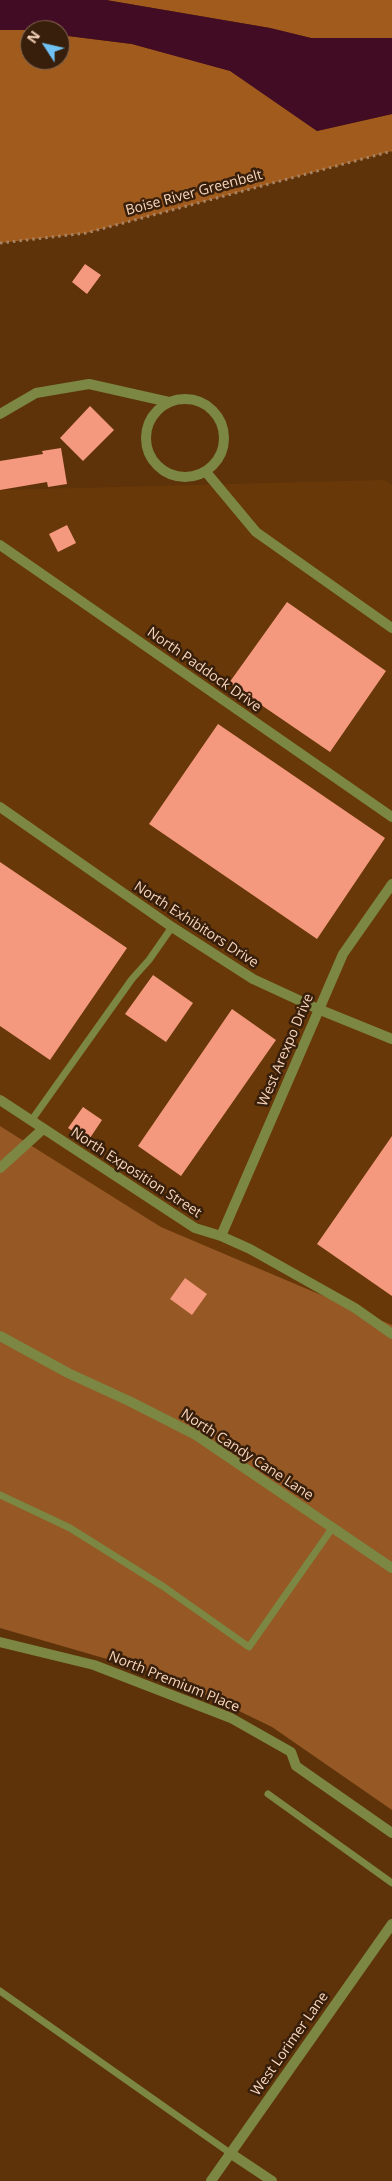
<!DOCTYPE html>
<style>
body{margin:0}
#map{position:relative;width:392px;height:2181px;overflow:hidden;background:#5e330a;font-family:"Open Sans",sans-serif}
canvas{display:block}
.north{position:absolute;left:20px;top:20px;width:50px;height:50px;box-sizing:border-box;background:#381f0b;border:1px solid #856852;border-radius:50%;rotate:305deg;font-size:14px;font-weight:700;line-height:20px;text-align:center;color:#f8d6bd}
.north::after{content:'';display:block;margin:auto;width:18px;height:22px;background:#70c1f4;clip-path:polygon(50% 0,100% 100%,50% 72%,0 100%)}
</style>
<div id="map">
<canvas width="392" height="2181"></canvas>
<div class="north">N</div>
</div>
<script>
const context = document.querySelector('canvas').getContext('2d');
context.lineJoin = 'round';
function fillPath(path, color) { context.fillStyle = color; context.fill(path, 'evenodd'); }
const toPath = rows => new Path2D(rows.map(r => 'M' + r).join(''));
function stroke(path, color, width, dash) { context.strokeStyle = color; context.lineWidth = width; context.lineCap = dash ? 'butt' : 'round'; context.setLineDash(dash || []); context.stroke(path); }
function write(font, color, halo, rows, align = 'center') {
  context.font = font + ' "Open Sans",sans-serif'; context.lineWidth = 5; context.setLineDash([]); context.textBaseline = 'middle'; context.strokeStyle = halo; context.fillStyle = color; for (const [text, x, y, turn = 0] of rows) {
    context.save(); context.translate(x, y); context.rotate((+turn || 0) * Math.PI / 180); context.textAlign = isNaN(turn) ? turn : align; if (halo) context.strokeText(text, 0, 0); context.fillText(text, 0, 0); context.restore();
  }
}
fillPath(toPath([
 [385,480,392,485,392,1325,161,1227,0,1126,0,490]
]), '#683808');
fillPath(toPath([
 [0,1126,161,1227,392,1325,392,1810,272,1727,169,1677,0,1628]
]), '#965824');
fillPath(toPath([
 [106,0,392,0,392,38,311,38,270,28],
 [0,30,30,30,30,60,60,60,60,35,132,44,231,71,317,131,392,114,392,151,86,233,0,243]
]), '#a15b1c');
fillPath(toPath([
 [0,0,106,0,270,28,311,38,392,38,392,114,317,131,230,71,132,44,60,35,60,30,0,30]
]), '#430c25');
fillPath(toPath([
 [85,264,101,275,87,294,72,282],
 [90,406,114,430,83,461,60,438],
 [61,448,67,484,48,487,47,482,0,490,0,461,43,454,42,451],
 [67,525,76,543,58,552,49,534],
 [287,602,386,671,330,752,229,683],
 [218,724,385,838,317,939,149,824],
 [0,862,127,948,50,1060,0,1026],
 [153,975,193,1003,166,1042,125,1014],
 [232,1009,276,1040,181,1176,138,1146],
 [83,1107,102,1120,88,1141,68,1128],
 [392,1136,392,1296,317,1244],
 [185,1278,207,1294,192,1315,170,1299]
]), '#f4997d');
stroke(toPath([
 [0,243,86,233,392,151]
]), '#a98362', 3, [2.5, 4]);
stroke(toPath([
 [31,1121,132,979,149,960,172,927],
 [0,1495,70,1528,164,1587,249,1647,333,1527],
 [268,1794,392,1883],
 [0,1991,230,2153]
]), '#7b8743', 7);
stroke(toPath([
 '146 438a39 39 0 1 1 78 0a39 39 0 1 1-78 0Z',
 [0,414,36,393,89,384,169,402],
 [206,472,256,532,392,628],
 [0,545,392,817],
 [0,807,172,927,253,979,318,1009,392,1039],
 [0,1100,195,1228,221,1236,250,1249,355,1308,392,1334],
 [0,1168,43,1129],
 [221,1236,343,954,392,884],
 [0,1336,68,1373,129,1401,196,1435,392,1568],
 [0,1642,94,1665,231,1718,291,1752,296,1766,392,1833],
 [230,2153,272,2181]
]), '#7b8743', 10);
stroke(toPath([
 [211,2181,392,1924]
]), '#7b8743', 10);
write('14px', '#f8d6bd', '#381f0b', [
 ["Boise River Greenbelt",194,193,-15],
 ["North Paddock Drive",204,670,35],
 ["North Exhibitors Drive",196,925,33],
 ["West Arexpo Drive",286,1050,-67],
 ["North Exposition Street",136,1173,33],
 ["North Candy Cane Lane",247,1455,33],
 ["North Premium Place",174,1682,22],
 ["West Lorimer Lane",290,2044,-55]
]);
</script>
